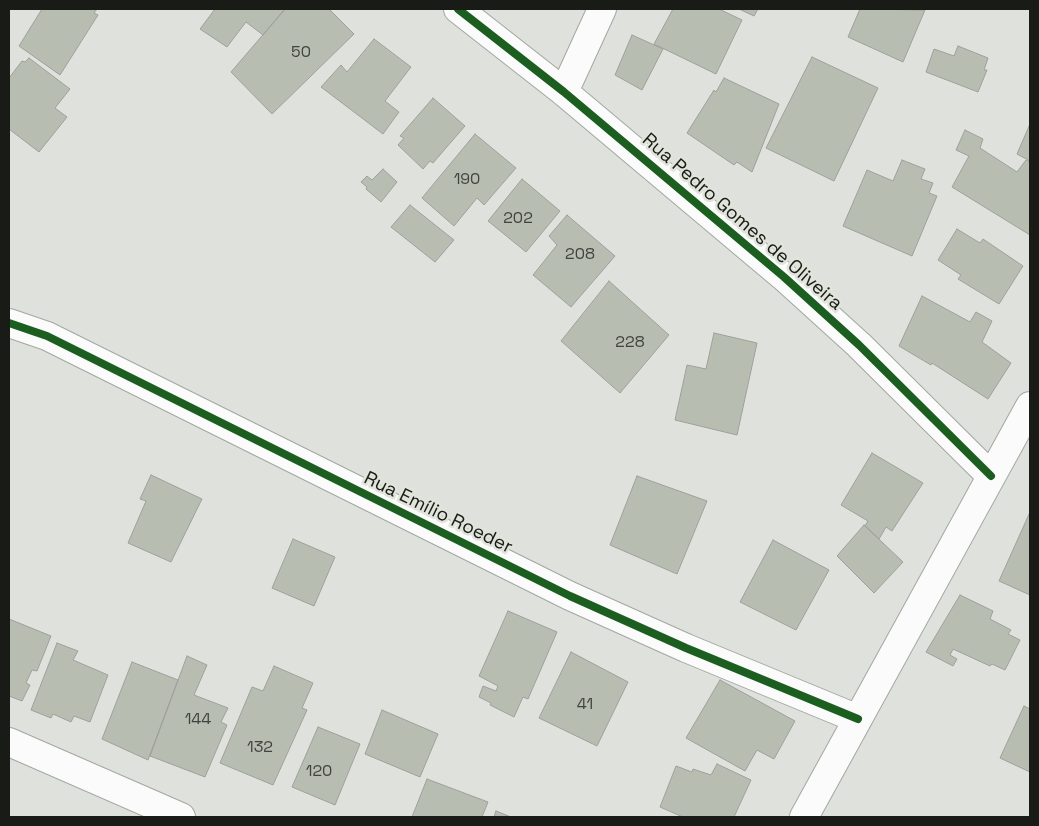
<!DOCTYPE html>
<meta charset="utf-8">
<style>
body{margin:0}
#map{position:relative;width:1039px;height:826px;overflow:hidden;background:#dfe2dc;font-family:"Space Grotesk",sans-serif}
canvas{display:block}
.frame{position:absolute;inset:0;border:10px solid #191b17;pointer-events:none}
</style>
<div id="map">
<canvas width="1039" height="826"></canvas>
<div class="frame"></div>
</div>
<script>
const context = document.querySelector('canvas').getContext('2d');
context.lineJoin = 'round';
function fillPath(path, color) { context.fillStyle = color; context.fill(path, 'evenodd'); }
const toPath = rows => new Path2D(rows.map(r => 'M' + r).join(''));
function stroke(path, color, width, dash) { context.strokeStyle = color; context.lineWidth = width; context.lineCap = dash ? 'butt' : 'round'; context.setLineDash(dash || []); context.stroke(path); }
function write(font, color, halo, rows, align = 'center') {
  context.font = font + ' "Space Grotesk",sans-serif'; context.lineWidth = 5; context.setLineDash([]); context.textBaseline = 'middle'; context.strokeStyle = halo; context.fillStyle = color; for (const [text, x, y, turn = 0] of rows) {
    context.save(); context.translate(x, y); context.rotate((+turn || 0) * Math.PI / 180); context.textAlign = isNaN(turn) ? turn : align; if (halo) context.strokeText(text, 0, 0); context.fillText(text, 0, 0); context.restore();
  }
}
const building = toPath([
 [42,9,97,9,94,13,98,15,60,75,19,46,42,9],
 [215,9,285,9,263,35,246,22,227,47,200,29,215,9],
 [285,9,329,9,354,34,272,114,231,72,285,9],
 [673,9,719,9,742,20,716,74,654,44,673,9],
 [739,9,758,9,754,16,739,9],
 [860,9,925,10,903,62,848,37,860,9],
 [632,35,663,49,642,90,615,75,632,35],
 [374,39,411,67,385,101,399,112,383,134,321,87,341,65,347,72,374,39],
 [958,46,988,58,984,70,987,70,978,92,926,72,934,49,954,56,958,46],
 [812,57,878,88,834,181,766,148,812,57],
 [29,58,70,89,55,108,67,117,39,152,9,129,9,78,22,61,25,62,29,58],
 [724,78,779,104,752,172,737,162,734,165,687,133,714,90,716,92,724,78],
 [433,98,465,126,433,163,430,161,423,169,398,145,404,138,400,136,433,98],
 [1030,124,1030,161,1017,154,1030,124],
 [965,130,983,139,980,148,1017,172,1026,160,1030,162,1030,235,952,187,969,156,956,150,965,130],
 [475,134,516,168,484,205,477,198,454,226,422,198,475,134],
 [902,160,925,169,921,179,933,183,929,193,937,196,912,256,843,226,867,170,893,181,902,160],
 [383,169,397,182,381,202,366,189,367,187,361,182,367,176,372,180,383,169],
 [522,179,560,211,526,252,488,221,522,179],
 [410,205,454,240,435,262,391,227,410,205],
 [567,215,615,256,571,307,533,275,557,245,549,236,567,215],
 [957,229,980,243,983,239,1023,266,999,304,958,279,961,275,938,260,957,229],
 [609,281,669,335,620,393,561,341,609,281],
 [922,296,970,322,976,312,992,321,982,342,1011,363,988,399,932,363,931,365,899,346,922,296],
 [714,333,757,343,737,435,675,420,687,365,706,369,714,333],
 [872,453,923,483,892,531,886,527,879,539,865,526,868,521,841,505,872,453],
 [151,475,202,499,171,562,128,543,146,501,140,499,151,475],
 [637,476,707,501,677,574,610,545,637,476],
 [1030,512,1030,595,999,581,1030,512],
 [864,525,903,562,874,593,837,556,864,525],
 [293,539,335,557,314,606,272,588,293,539],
 [773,540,829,570,796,630,740,602,773,540],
 [960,595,993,611,990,619,1011,630,1008,634,1020,640,1005,670,992,664,990,666,953,649,950,655,957,659,953,666,926,652,960,595],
 [508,611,557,632,528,699,523,697,514,717,490,705,491,703,479,697,483,686,496,691,498,686,479,676,508,611],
 [9,619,51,636,37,671,32,670,26,683,30,685,22,701,9,696,9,619],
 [57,643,78,651,73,660,108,675,90,722,74,716,71,722,53,714,51,718,31,710,57,643],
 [571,652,628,682,597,746,539,718,571,652],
 [187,656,207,665,194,695,228,708,221,722,227,725,205,777,150,756,187,656],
 [132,662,178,680,148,760,102,739,132,662],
 [274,666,313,683,302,708,307,710,273,785,220,763,252,687,263,691,274,666],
 [720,680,795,721,774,759,757,750,745,771,686,738,720,680],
 [1024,706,1030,709,1030,772,1000,758,1024,706],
 [382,710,438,734,420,777,365,754,382,710],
 [318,727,360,744,335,805,292,787,318,727],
 [717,764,751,780,734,817,683,817,660,807,676,766,692,772,693,769,711,775,717,764],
 [427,779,488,802,482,817,412,817,427,779],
 [496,811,511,817,494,817,496,811]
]);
fillPath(building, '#b8bdb2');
stroke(building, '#9e9f9c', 1);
const minor = toPath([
 [458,9,564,92,784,277,859,345,991,476],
 [564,92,602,9],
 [9,323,47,336,570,596,686,648,858,719],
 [9,742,181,817],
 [804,817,1030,406]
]);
stroke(minor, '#a4a6a2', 30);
stroke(minor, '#fafbfa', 28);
stroke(toPath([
 [458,9,564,92,784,277,859,345,991,476],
 [9,323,47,336,570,596,686,648,858,719]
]), '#1b5e20', 8);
write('16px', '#41443e', null, [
 ["50",301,53],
 ["190",467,180],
 ["202",518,219],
 ["208",580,255],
 ["228",630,343],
 ["41",585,705],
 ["144",198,720],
 ["132",260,748],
 ["120",319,772]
]);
write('19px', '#191b17', '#e0e4da', [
 ["Rua Pedro Gomes de Oliveira",742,222,41],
 ["Rua Emílio Roeder",438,513,26]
]);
</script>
